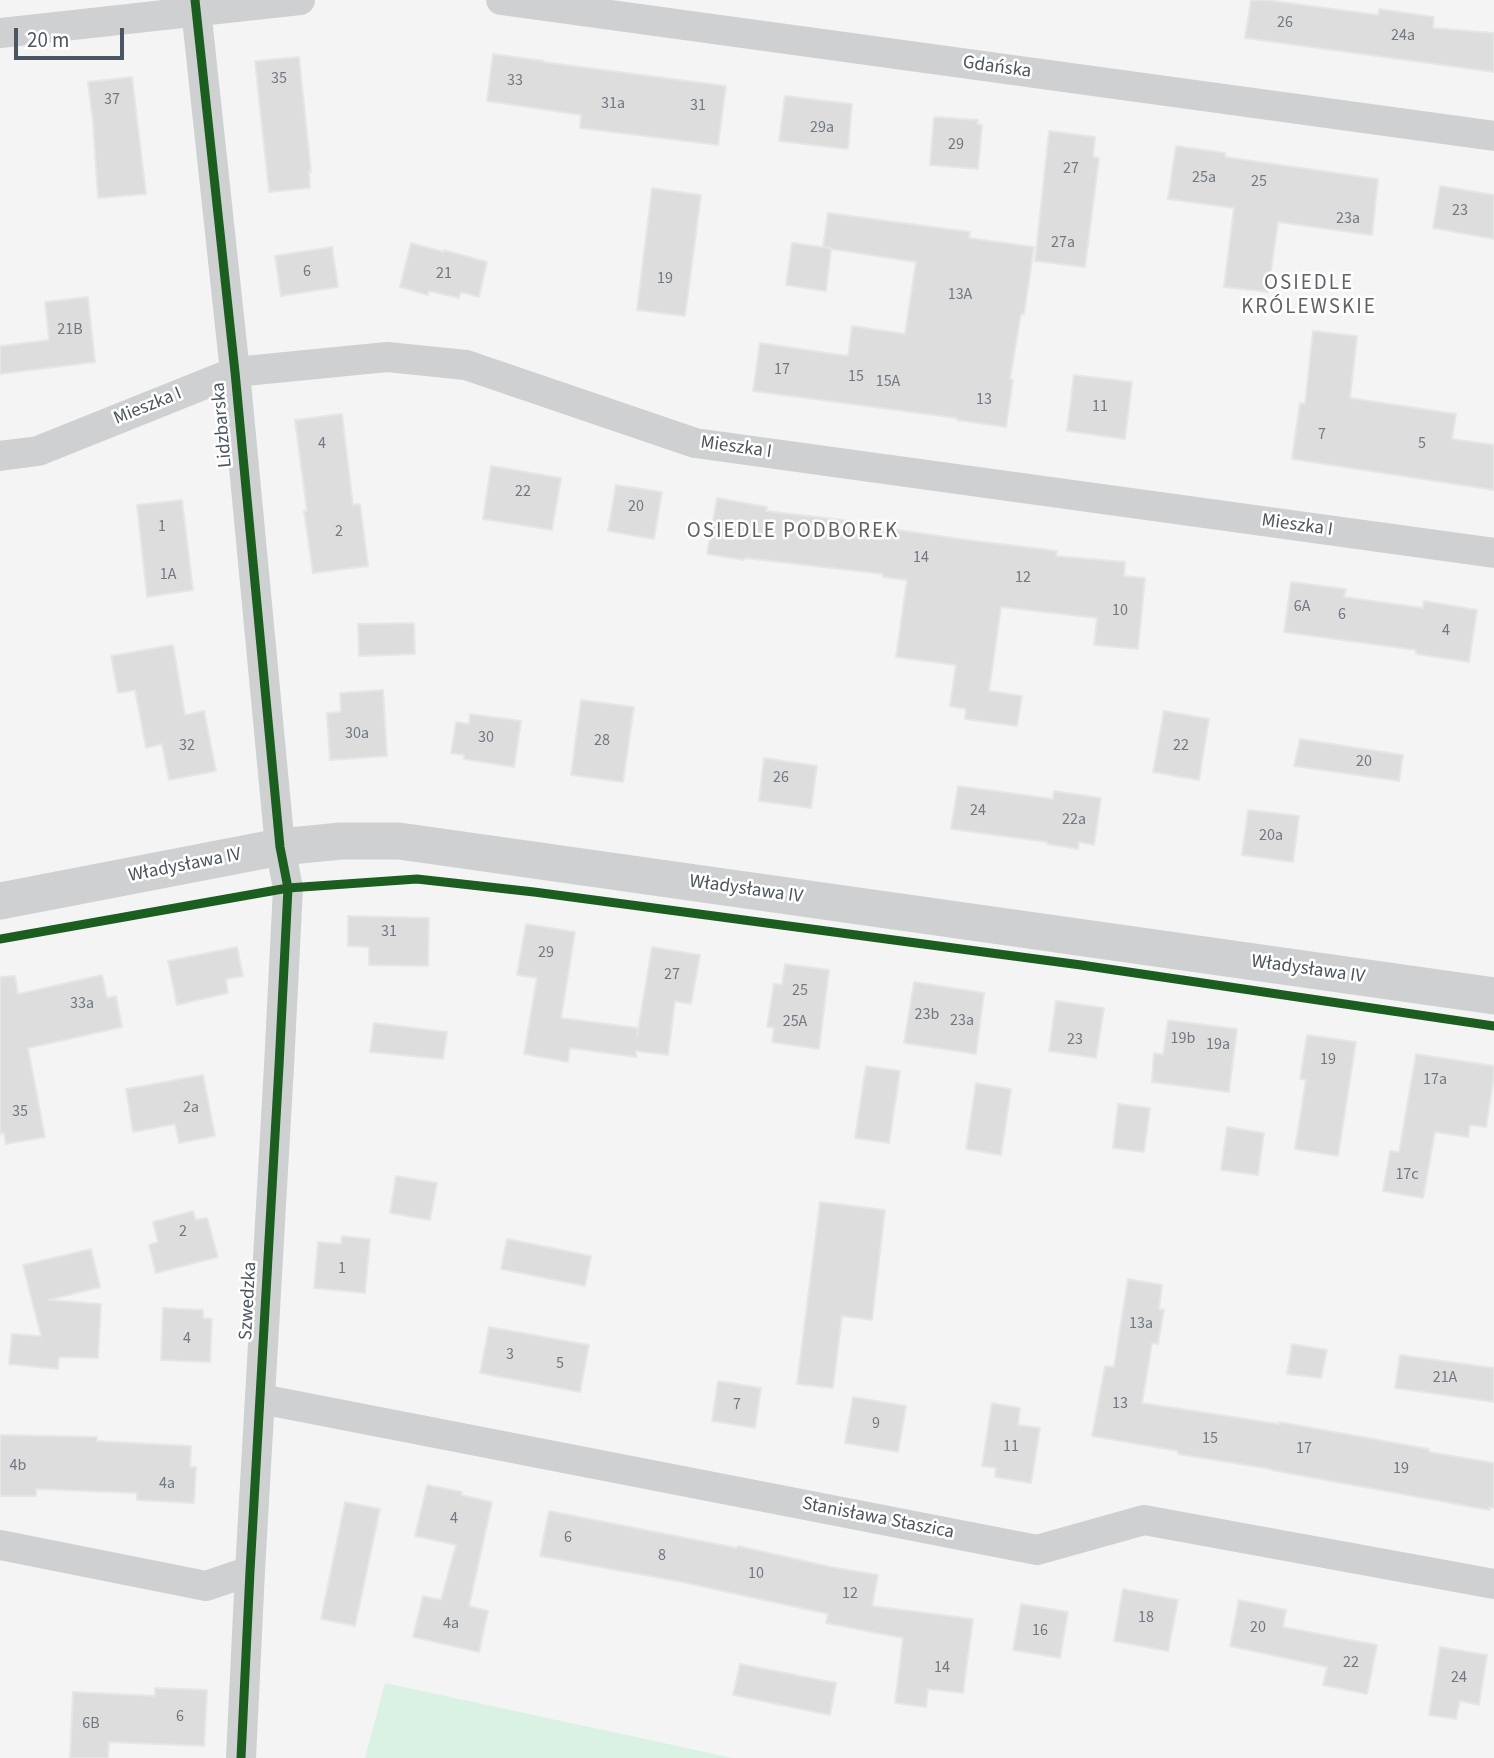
<!DOCTYPE html>
<meta charset="utf-8">
<style>
body{margin:0}
#map{position:relative;width:1494px;height:1758px;overflow:hidden;background:#f4f4f4;font-family:"Source Sans 3",sans-serif}
canvas{display:block}
.scale{position:absolute;left:14px;top:28px;width:110px;height:32px;box-sizing:border-box;border:4px solid #4a5661;border-top:0;padding-left:9px;font-size:21px;line-height:24px;white-space:nowrap;color:#4a5661;-webkit-text-stroke:5px #fff;paint-order:stroke}
</style>
<div id="map">
<canvas width="1494" height="1758"></canvas>
<div class="scale">20 m</div>
</div>
<script>
const context = document.querySelector('canvas').getContext('2d');
context.lineJoin = 'round';
function fillPath(path, color) { context.fillStyle = color; context.fill(path, 'evenodd'); }
const toPath = rows => new Path2D(rows.map(r => 'M' + r).join(''));
function stroke(path, color, width, dash) { context.strokeStyle = color; context.lineWidth = width; context.lineCap = dash ? 'butt' : 'round'; context.setLineDash(dash || []); context.stroke(path); }
function write(font, color, halo, rows, align = 'center') {
  context.font = font + ' "Source Sans 3",sans-serif'; context.lineWidth = 5; context.setLineDash([]); context.textBaseline = 'middle'; context.strokeStyle = halo; context.fillStyle = color; for (const [text, x, y, turn = 0] of rows) {
    context.save(); context.translate(x, y); context.rotate((+turn || 0) * Math.PI / 180); context.textAlign = isNaN(turn) ? turn : align; if (halo) context.strokeText(text, 0, 0); context.fillText(text, 0, 0); context.restore();
  }
}
fillPath(toPath([
 [385,1683,733,1758,365,1758]
]), '#d9f2e3');
const building = toPath([
 [1251,0,1266,0,1378,15,1379,9,1434,17,1433,28,1494,33,1494,72,1245,38,1251,0],
 [493,54,544,61,543,62,726,86,718,145,580,128,581,115,487,101,493,54],
 [299,57,311,172,309,172,310,188,269,192,255,61,299,57],
 [132,77,146,194,98,198,93,122,88,82,132,77],
 [785,96,852,104,848,149,779,141,785,96],
 [934,117,978,120,977,124,982,125,978,169,930,165,934,117],
 [1049,131,1095,137,1093,157,1099,158,1085,267,1035,261,1049,131],
 [1176,146,1225,153,1225,157,1378,179,1372,235,1278,222,1268,292,1224,287,1234,208,1168,199,1176,146],
 [1440,186,1494,195,1494,239,1433,228,1440,186],
 [652,188,701,195,685,316,637,310,652,188],
 [828,213,970,232,969,238,1034,247,1024,314,1021,314,1010,379,1013,380,1006,427,957,420,957,418,753,391,760,343,848,356,852,326,905,334,916,262,831,249,826,291,786,285,792,243,830,248,823,247,828,213],
 [411,243,444,252,444,250,487,262,479,297,461,292,459,298,429,291,428,295,400,287,411,243],
 [332,247,338,287,281,296,275,256,332,247],
 [88,297,95,362,0,374,0,346,49,340,45,302,88,297],
 [1313,331,1357,336,1350,398,1456,414,1452,439,1494,445,1494,490,1292,459,1300,403,1305,404,1313,331],
 [1074,375,1132,382,1125,439,1067,431,1074,375],
 [342,414,353,505,360,504,368,566,313,573,304,511,307,511,295,420,342,414],
 [491,466,561,478,552,530,483,519,491,466],
 [616,485,662,492,654,539,608,531,616,485],
 [717,498,767,507,766,511,851,521,851,523,960,539,1057,551,1056,556,1125,562,1124,576,1145,578,1138,649,1094,645,1097,618,1001,607,989,691,1022,696,1017,726,965,719,966,709,950,706,956,665,896,657,907,580,883,577,883,574,745,558,744,560,707,554,717,498],
 [182,500,193,590,147,597,137,505,182,500],
 [1291,582,1346,589,1344,597,1423,608,1424,601,1477,610,1469,662,1416,654,1416,650,1284,632,1291,582],
 [414,623,415,654,359,656,358,624,414,623],
 [173,645,185,715,204,711,216,771,169,780,162,744,146,748,135,690,118,693,111,656,173,645],
 [383,690,387,756,330,760,327,713,341,712,340,693,383,690],
 [581,700,634,707,623,782,571,775,581,700],
 [1164,711,1209,719,1199,780,1153,772,1164,711],
 [470,714,521,721,514,767,464,759,464,755,451,753,456,722,469,724,470,714],
 [1300,739,1403,755,1399,781,1294,766,1300,739],
 [764,758,817,766,811,808,759,801,764,758],
 [958,786,1053,799,1054,791,1101,798,1094,845,1079,842,1078,849,1047,844,1047,842,951,829,958,786],
 [1248,810,1299,816,1293,862,1242,855,1248,810],
 [348,916,429,918,428,966,369,965,369,947,348,946,348,916],
 [526,924,575,932,561,1018,638,1028,637,1036,652,947,700,955,691,1004,675,1001,668,1055,636,1051,636,1057,570,1048,568,1062,524,1054,537,978,517,975,526,924],
 [237,947,243,976,226,979,228,993,177,1005,168,961,237,947],
 [785,964,829,970,819,1049,772,1042,774,1028,767,1027,774,984,782,985,785,964],
 [102,975,107,998,116,996,122,1027,28,1048,45,1137,6,1144,4,1133,0,1134,0,977,15,976,18,994,102,975],
 [914,982,984,993,976,1054,904,1043,914,982],
 [1056,1001,1104,1008,1096,1058,1049,1051,1056,1001],
 [1168,1020,1237,1029,1229,1092,1152,1082,1154,1053,1163,1055,1168,1020],
 [374,1023,447,1032,443,1059,370,1052,374,1023],
 [1307,1035,1356,1042,1338,1156,1295,1149,1306,1080,1300,1079,1307,1035],
 [1416,1054,1494,1066,1494,1076,1486,1127,1470,1125,1468,1137,1435,1132,1423,1198,1383,1191,1390,1151,1399,1152,1416,1054],
 [866,1066,900,1071,889,1143,855,1138,866,1066],
 [203,1075,215,1136,179,1143,175,1124,133,1132,126,1089,203,1075],
 [976,1083,1011,1089,1001,1155,966,1149,976,1083],
 [1118,1104,1150,1108,1144,1152,1113,1148,1118,1104],
 [1227,1127,1264,1133,1258,1175,1221,1170,1227,1127],
 [396,1176,437,1183,430,1220,390,1213,396,1176],
 [820,1202,885,1210,872,1320,842,1316,833,1388,797,1384,820,1202],
 [193,1211,196,1220,207,1218,218,1257,156,1273,149,1245,158,1242,153,1222,193,1211],
 [342,1236,370,1239,365,1293,314,1288,318,1242,341,1244,342,1236],
 [507,1239,591,1256,585,1286,501,1269,507,1239],
 [91,1249,100,1287,49,1300,101,1304,98,1358,59,1357,58,1369,9,1364,12,1334,41,1336,23,1265,91,1249],
 [1128,1279,1162,1285,1159,1309,1164,1310,1158,1344,1152,1343,1142,1403,1279,1424,1279,1422,1429,1449,1429,1452,1494,1463,1494,1508,1489,1507,1489,1510,1271,1470,1271,1469,1178,1454,1178,1451,1092,1436,1105,1366,1114,1367,1128,1279],
 [163,1308,203,1310,203,1318,212,1319,210,1362,161,1360,163,1308],
 [489,1327,589,1345,580,1392,480,1373,489,1327],
 [1292,1344,1327,1350,1321,1378,1287,1374,1292,1344],
 [1400,1355,1494,1368,1494,1402,1395,1388,1400,1355],
 [718,1381,761,1388,755,1428,712,1421,718,1381],
 [853,1397,906,1406,898,1452,845,1443,853,1397],
 [992,1403,1020,1408,1018,1425,1040,1428,1031,1483,995,1477,996,1468,982,1466,992,1403],
 [0,1435,97,1437,97,1441,191,1446,190,1467,196,1467,194,1503,137,1500,137,1493,36,1489,36,1496,0,1496,0,1435],
 [427,1485,462,1492,461,1495,492,1502,469,1606,488,1611,479,1652,413,1637,423,1596,441,1600,456,1545,415,1536,427,1485],
 [345,1502,380,1509,355,1626,321,1619,345,1502],
 [549,1511,737,1548,738,1546,831,1567,878,1575,872,1606,973,1619,963,1693,928,1689,926,1707,895,1703,903,1638,826,1623,828,1614,682,1582,540,1556,549,1511],
 [1123,1589,1178,1600,1168,1651,1114,1641,1123,1589],
 [1239,1600,1286,1610,1283,1627,1377,1645,1367,1694,1323,1685,1327,1667,1230,1646,1239,1600],
 [1021,1604,1068,1612,1060,1658,1013,1650,1021,1604],
 [1440,1647,1487,1655,1479,1705,1460,1701,1456,1719,1429,1715,1440,1647],
 [740,1664,836,1683,830,1715,733,1695,740,1664],
 [155,1688,207,1690,204,1746,109,1742,108,1758,70,1758,73,1692,155,1696,155,1688]
]);
fillPath(building, '#ddddde');
stroke(building, '#e5e6e7', 2);
stroke(toPath([
 [195,0,235,372,280,847,288,888,279,1066,250,1571,241,1758],
 [501,0,1494,136],
 [0,33,300,0],
 [0,456,38,451,235,372,387,357,466,365,695,443,1494,553],
 [261,1399,1037,1550,1144,1520,1494,1584],
 [0,1545,206,1586,250,1571]
]), '#ced0d2', 30);
stroke(toPath([
 [0,901,280,847,341,841,399,841,1494,996]
]), '#ced0d2', 37);
stroke(toPath([
 [195,0,235,372,280,847,288,888,279,1066,250,1571,241,1758],
 [0,939,288,888,417,879,534,892,1081,965,1494,1026]
]), '#1b5e20', 9);
write('16px', '#707881', null, [
 ["26",1285,23],
 ["24a",1403,36],
 ["35",279,79],
 ["33",515,81],
 ["37",112,100],
 ["31a",613,104],
 ["31",698,106],
 ["29a",822,128],
 ["29",956,145],
 ["27",1071,169],
 ["25a",1204,178],
 ["25",1259,182],
 ["23",1460,211],
 ["23a",1348,219],
 ["27a",1063,243],
 ["6",307,272],
 ["21",444,274],
 ["19",665,279],
 ["13A",960,295],
 ["21B",70,330],
 ["17",782,370],
 ["15",856,377],
 ["15A",888,382],
 ["13",984,400],
 ["11",1100,407],
 ["7",1322,435],
 ["4",322,444],
 ["5",1422,444],
 ["22",523,492],
 ["20",636,507],
 ["1",162,527],
 ["2",339,532],
 ["14",921,558],
 ["1A",168,575],
 ["12",1023,578],
 ["6A",1302,607],
 ["10",1120,611],
 ["6",1342,615],
 ["4",1446,631],
 ["30a",357,734],
 ["30",486,738],
 ["28",602,741],
 ["32",187,746],
 ["22",1181,746],
 ["20",1364,762],
 ["26",781,778],
 ["24",978,811],
 ["22a",1074,820],
 ["20a",1271,836],
 ["31",389,932],
 ["29",546,953],
 ["27",672,975],
 ["25",800,991],
 ["33a",82,1004],
 ["23b",927,1015],
 ["23a",962,1021],
 ["25A",795,1022],
 ["19b",1183,1039],
 ["23",1075,1040],
 ["19a",1218,1045],
 ["19",1328,1060],
 ["17a",1435,1080],
 ["2a",191,1108],
 ["35",20,1112],
 ["17c",1407,1175],
 ["2",183,1232],
 ["1",342,1269],
 ["13a",1141,1324],
 ["4",187,1339],
 ["3",510,1355],
 ["5",560,1364],
 ["21A",1445,1378],
 ["13",1120,1404],
 ["7",737,1405],
 ["9",876,1424],
 ["15",1210,1439],
 ["11",1011,1447],
 ["17",1304,1449],
 ["4b",18,1466],
 ["19",1401,1469],
 ["4a",167,1484],
 ["4",454,1519],
 ["6",568,1538],
 ["8",662,1556],
 ["10",756,1574],
 ["12",850,1594],
 ["18",1146,1618],
 ["4a",451,1624],
 ["20",1258,1628],
 ["16",1040,1631],
 ["22",1351,1663],
 ["14",942,1668],
 ["24",1459,1678],
 ["6",180,1717],
 ["6B",91,1724]
]);
write('19px', '#4a5661', '#fff', [
 ["Gdańska",997,68,8],
 ["Mieszka I",148,407,-22],
 ["Lidzbarska",223,425,-95],
 ["Mieszka I",736,448,8],
 ["Mieszka I",1297,526,8],
 ["Władysława IV",185,866,-11],
 ["Władysława IV",746,890,8],
 ["Władysława IV",1308,970,8],
 ["Szwedzka",249,1301,-87],
 ["Stanisława Staszica",878,1519,11]
]);
context.letterSpacing = '2px';
write('21px', '#5f6368', '#fff', [
 ["OSIEDLE",1309,284],
 ["KRÓLEWSKIE",1309,308],
 ["OSIEDLE PODBOREK",793,532]
]);
context.letterSpacing = '0px';
</script>
